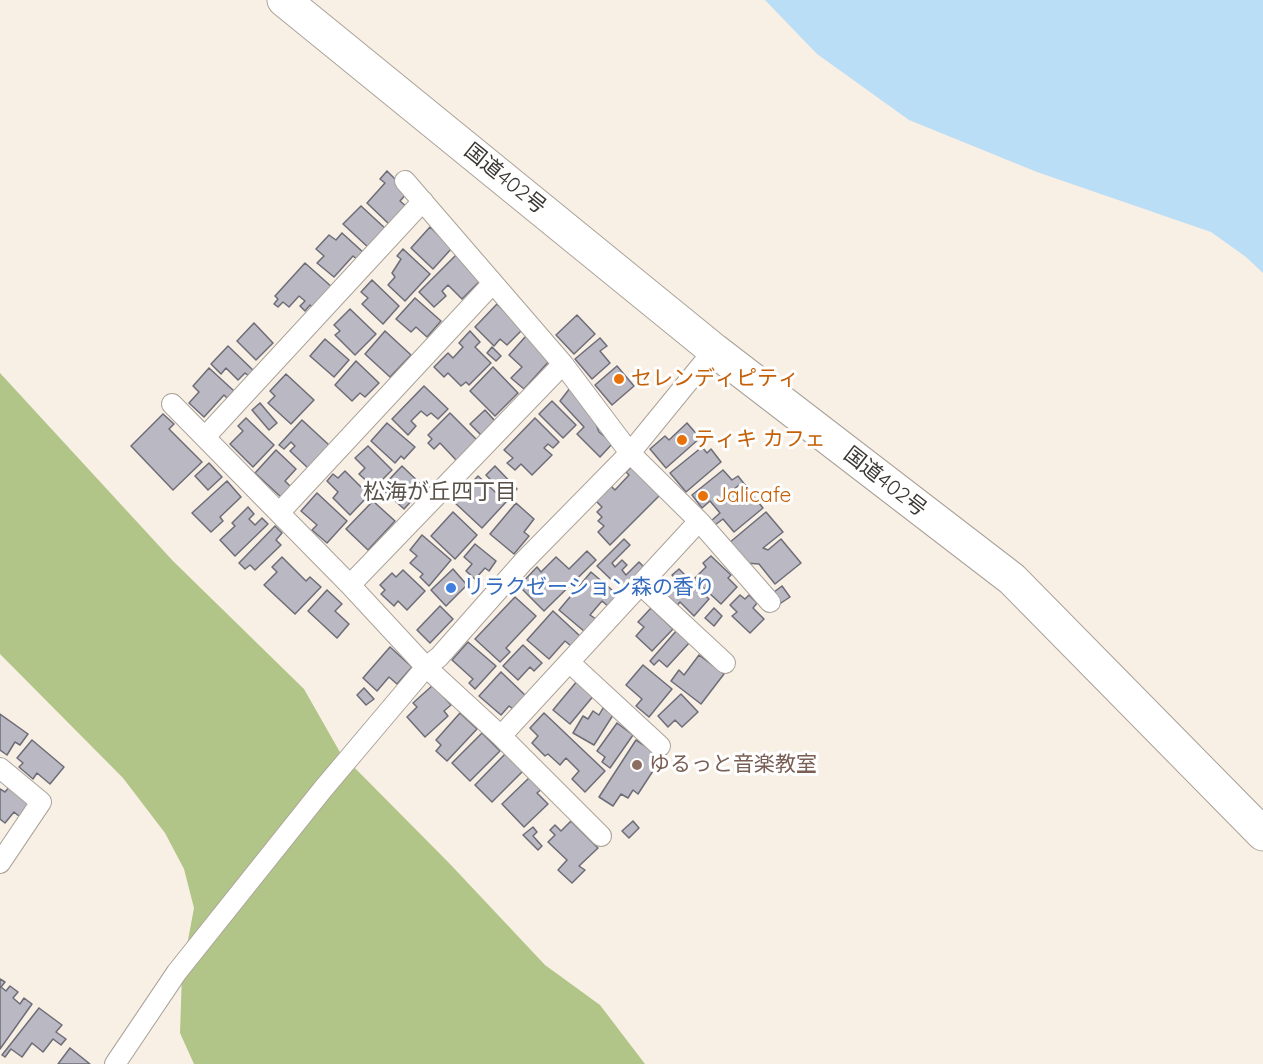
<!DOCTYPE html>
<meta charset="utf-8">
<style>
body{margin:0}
canvas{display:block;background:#f8efe5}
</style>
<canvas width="1263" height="1064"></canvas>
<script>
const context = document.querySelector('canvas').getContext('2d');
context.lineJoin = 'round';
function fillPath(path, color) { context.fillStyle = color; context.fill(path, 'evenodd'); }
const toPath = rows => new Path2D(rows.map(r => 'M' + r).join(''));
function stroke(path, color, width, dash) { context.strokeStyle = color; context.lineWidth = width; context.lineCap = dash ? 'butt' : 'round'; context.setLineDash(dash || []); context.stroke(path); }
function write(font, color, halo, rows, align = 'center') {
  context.font = font + ' Quicksand,"Noto Sans JP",sans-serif'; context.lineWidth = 6; context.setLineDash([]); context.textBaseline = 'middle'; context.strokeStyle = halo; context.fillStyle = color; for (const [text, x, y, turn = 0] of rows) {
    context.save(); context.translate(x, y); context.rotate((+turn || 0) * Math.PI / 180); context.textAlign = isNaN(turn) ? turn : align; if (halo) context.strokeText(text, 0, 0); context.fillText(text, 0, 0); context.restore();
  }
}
fillPath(toPath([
 [0,373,173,561,304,689,341,754,450,864,545,965,600,1005,645,1064,194,1064,180,1033,182,972,194,908,184,869,165,833,123,778,0,654]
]), '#b2c588');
fillPath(toPath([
 [765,0,1263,0,1263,273,1246,257,1211,232,1037,172,909,120,817,54]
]), '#bbdef7');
const building = toPath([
 [387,171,408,192,400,201,407,207,390,225,367,203,385,183,380,179,387,171],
 [361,206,387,230,370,249,343,224,361,206],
 [430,227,452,248,433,269,411,248,430,227],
 [342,233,364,253,358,260,353,256,334,277,317,263,324,256,316,249,329,235,336,240,342,233],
 [403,249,430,274,405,301,388,285,395,277,392,273,401,259,397,256,403,249],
 [457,254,482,279,462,299,448,285,442,291,446,296,434,307,419,292,457,254],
 [305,263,333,288,314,309,310,305,305,311,300,306,305,301,299,296,289,307,283,302,278,307,274,304,278,299,275,296,305,263],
 [372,280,399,306,383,324,362,304,368,298,361,292,372,280],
 [415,298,441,321,427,337,416,327,411,332,396,319,415,298],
 [497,304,523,329,507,345,500,339,494,346,475,327,497,304],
 [350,309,376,334,355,355,335,335,340,331,334,325,350,309],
 [577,315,595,334,574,354,556,335,577,315],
 [254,323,273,343,256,360,237,341,254,323],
 [385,331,411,355,390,377,365,354,385,331],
 [470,331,480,342,475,347,491,363,469,385,466,382,461,386,448,373,444,377,434,367,448,353,453,358,463,347,459,343,470,331],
 [526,336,551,359,524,389,511,378,522,367,509,355,526,336],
 [600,338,607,346,600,351,610,363,592,379,575,359,600,338],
 [325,339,349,360,334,377,310,356,325,339],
 [228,346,255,372,250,377,245,373,238,380,226,368,221,374,211,364,228,346],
 [492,347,501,356,496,361,487,353,492,347],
 [356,361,379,383,365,397,360,393,352,401,335,385,356,361],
 [617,366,634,386,612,405,595,385,617,366],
 [493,367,518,393,495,416,470,391,493,367],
 [209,368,234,391,227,398,224,395,204,417,189,403,199,392,193,386,209,368],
 [286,374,314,400,291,424,268,403,275,396,270,391,286,374],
 [424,386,448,409,438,419,431,413,427,416,421,411,411,421,416,426,408,435,392,419,424,386],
 [570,388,594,419,599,432,613,443,600,457,577,434,584,427,560,401,570,388],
 [552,401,576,425,563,438,539,414,552,401],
 [260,403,277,423,269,430,252,410,260,403],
 [485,410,496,422,482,436,470,424,485,410],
 [450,413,477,440,457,461,440,443,434,449,428,443,432,439,428,435,450,413],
 [163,414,174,424,169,429,202,462,173,490,131,446,163,414],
 [246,418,274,445,253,467,230,444,243,431,238,426,246,418],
 [535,418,559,442,553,448,548,444,544,448,552,455,532,475,521,464,515,470,507,463,513,458,504,450,535,418],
 [302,420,329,445,308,468,290,451,295,446,291,442,284,449,279,445,302,420],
 [387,423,415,447,404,459,401,456,395,463,371,441,387,423],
 [687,423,700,438,666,468,650,449,665,436,669,440,687,423],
 [368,446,392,470,374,488,359,474,365,468,355,458,368,446],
 [702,447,707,453,711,449,721,462,686,492,670,473,702,447],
 [276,450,296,469,285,481,292,488,282,498,255,473,276,450],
 [209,463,222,477,208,490,195,476,209,463],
 [634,465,662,493,610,545,598,532,604,526,598,521,602,517,597,512,602,507,596,501,611,486,615,490,629,475,626,472,634,465],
 [402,466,428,491,421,499,417,495,404,509,381,488,402,466],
 [495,466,517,489,508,498,486,475,495,466],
 [723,470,732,480,738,476,749,490,745,493,739,485,733,490,741,500,744,498,748,502,754,497,763,508,734,532,723,519,715,525,711,521,720,513,710,501,702,508,692,495,723,470],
 [345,471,369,495,350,515,333,498,338,492,327,481,333,474,338,478,345,471],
 [478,476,506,502,482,528,454,502,478,476],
 [227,481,241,497,220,517,223,521,211,532,192,513,227,481],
 [317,493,347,521,327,543,312,530,317,525,301,511,317,493],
 [373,501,395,521,368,550,346,529,373,501],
 [516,503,534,519,524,532,529,536,514,554,490,534,516,503],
 [248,507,254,514,249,519,255,525,262,518,268,524,235,556,220,540,235,526,232,523,248,507],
 [453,512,477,535,455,559,431,536,453,512],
 [766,512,783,532,763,548,768,550,781,539,801,563,775,584,759,564,745,563,729,543,766,512],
 [275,526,282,533,276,540,281,545,255,570,250,565,245,569,239,563,275,526],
 [422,535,451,560,429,586,420,577,423,574,410,563,417,556,410,550,422,535],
 [624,539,630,545,612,563,615,567,622,560,627,565,622,570,626,575,639,562,646,569,624,592,597,566,624,539],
 [475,544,496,561,489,571,485,568,475,579,466,571,472,564,464,557,475,544],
 [587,551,596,560,544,611,519,586,537,567,541,572,556,557,569,569,587,551],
 [711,556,731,575,728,578,737,587,721,604,694,579,706,567,703,563,711,556],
 [282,557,306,581,310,577,321,587,295,614,264,585,277,572,272,567,282,557],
 [453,569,467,585,446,606,431,590,453,569],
 [679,569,709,599,694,616,680,602,676,607,663,595,677,580,672,575,679,569],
 [403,570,425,591,407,610,398,601,394,606,381,594,385,590,380,585,392,573,396,577,403,570],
 [591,572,619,596,609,607,602,601,590,615,596,619,585,632,559,610,591,572],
 [782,586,790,597,778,605,770,595,782,586],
 [327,590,342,604,335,611,349,624,337,638,308,611,327,590],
 [740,595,745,599,749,595,757,603,753,608,764,619,750,633,732,616,737,612,730,605,740,595],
 [515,597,536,616,506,648,510,652,500,662,475,639,515,597],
 [440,606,453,619,430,643,417,630,440,606],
 [651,608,673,629,652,651,636,636,644,627,638,622,651,608],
 [714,608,722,616,714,626,705,618,714,608],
 [553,611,580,636,571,646,565,641,549,659,527,640,553,611],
 [677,630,690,642,667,667,659,660,654,665,650,661,677,630],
 [468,642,496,666,475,689,469,683,473,679,452,660,468,642],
 [523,645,542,663,534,671,530,667,518,680,503,666,523,645],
 [390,647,412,667,397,684,389,677,377,691,363,678,390,647],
 [699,655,724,674,701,704,671,681,679,670,684,675,699,655],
 [643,665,672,689,649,717,636,706,642,699,626,685,643,665],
 [501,672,526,696,513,709,509,706,501,715,479,696,501,672],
 [578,680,595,694,570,724,553,710,578,680],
 [433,685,451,705,444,711,448,716,425,737,407,717,417,707,413,703,433,685],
 [364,688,374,699,366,705,357,695,364,688],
 [681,694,698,712,682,727,675,720,668,727,658,716,681,694],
 [603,708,613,715,594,745,573,733,583,716,588,719,593,711,599,715,603,708],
 [460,713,477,729,447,761,436,751,441,745,436,740,460,713],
 [544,713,605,771,585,792,572,779,579,771,566,758,560,765,548,754,545,756,532,743,538,736,530,728,544,713],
 [0,714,28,734,20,745,15,742,7,755,0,750,0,714],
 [617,723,633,735,610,768,602,762,605,757,597,751,617,723],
 [482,733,500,751,470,781,452,763,482,733],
 [32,740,64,767,50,784,37,773,33,779,19,767,23,763,17,758,32,740],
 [636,740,662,757,638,794,633,790,628,798,621,794,613,806,599,797,636,740],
 [506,753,523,771,492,802,475,785,506,753],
 [531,776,543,788,537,793,548,804,524,827,502,804,531,776],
 [10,786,31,803,20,817,14,812,5,823,0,819,0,789,5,792,10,786],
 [571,821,598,848,579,866,585,870,572,883,558,870,567,860,548,842,555,835,550,830,555,825,561,831,571,821],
 [633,821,639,828,629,838,622,831,633,821],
 [533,827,537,832,533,836,542,846,538,850,523,835,533,827],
 [0,979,5,982,1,987,6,991,10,986,18,992,13,998,20,1004,24,998,32,1004,0,1049,0,979],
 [39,1008,62,1025,56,1032,66,1039,61,1045,53,1039,43,1052,32,1043,22,1057,11,1049,5,1057,2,1055,39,1008],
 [70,1048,90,1064,58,1064,70,1048]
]);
fillPath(building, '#b9b8c3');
stroke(building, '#6e6d77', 1.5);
const minor = toPath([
 [405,181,563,364,630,453,699,521,770,602],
 [172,404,350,585,426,667,501,736,601,836],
 [205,437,423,201],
 [279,513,493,283],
 [350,585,563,364],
 [641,585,725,663],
 [569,662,660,746],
 [501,736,699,521],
 [0,768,41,802,0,863],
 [115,1064,177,972,323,789,426,667,439,657,523,562,630,453,714,350]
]);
const trunk = toPath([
 [284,0,714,350,1012,579,1263,834]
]);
stroke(minor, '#aba39a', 22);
stroke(trunk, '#aba39a', 35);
stroke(minor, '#fff', 20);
stroke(trunk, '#fff', 33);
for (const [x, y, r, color] of [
 [619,379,6,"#e8710a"],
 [682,440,6,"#e8710a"],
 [703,496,6,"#e8710a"],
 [451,588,6,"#3f7fe0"],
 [637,765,6,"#8d6e63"]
]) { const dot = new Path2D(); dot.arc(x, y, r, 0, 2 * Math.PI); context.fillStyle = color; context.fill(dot); stroke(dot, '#fff', 2); }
write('21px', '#3b3834', '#fff', [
 ["国道402号",505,179,39],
 ["国道402号",885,482,38]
]);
write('21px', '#c56008', '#fff', [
 ["セレンディピティ",631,379],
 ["ティキ カフェ",694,440],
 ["Jalicafe",715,496]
], 'left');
write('21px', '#366cbe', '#fff', [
 ["リラクゼーション森の香り",463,588]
], 'left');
write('21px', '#785e54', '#fff', [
 ["ゆるっと音楽教室",649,765]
], 'left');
write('22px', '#585149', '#fff', [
 ["松海が丘四丁目",440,492]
]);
</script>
